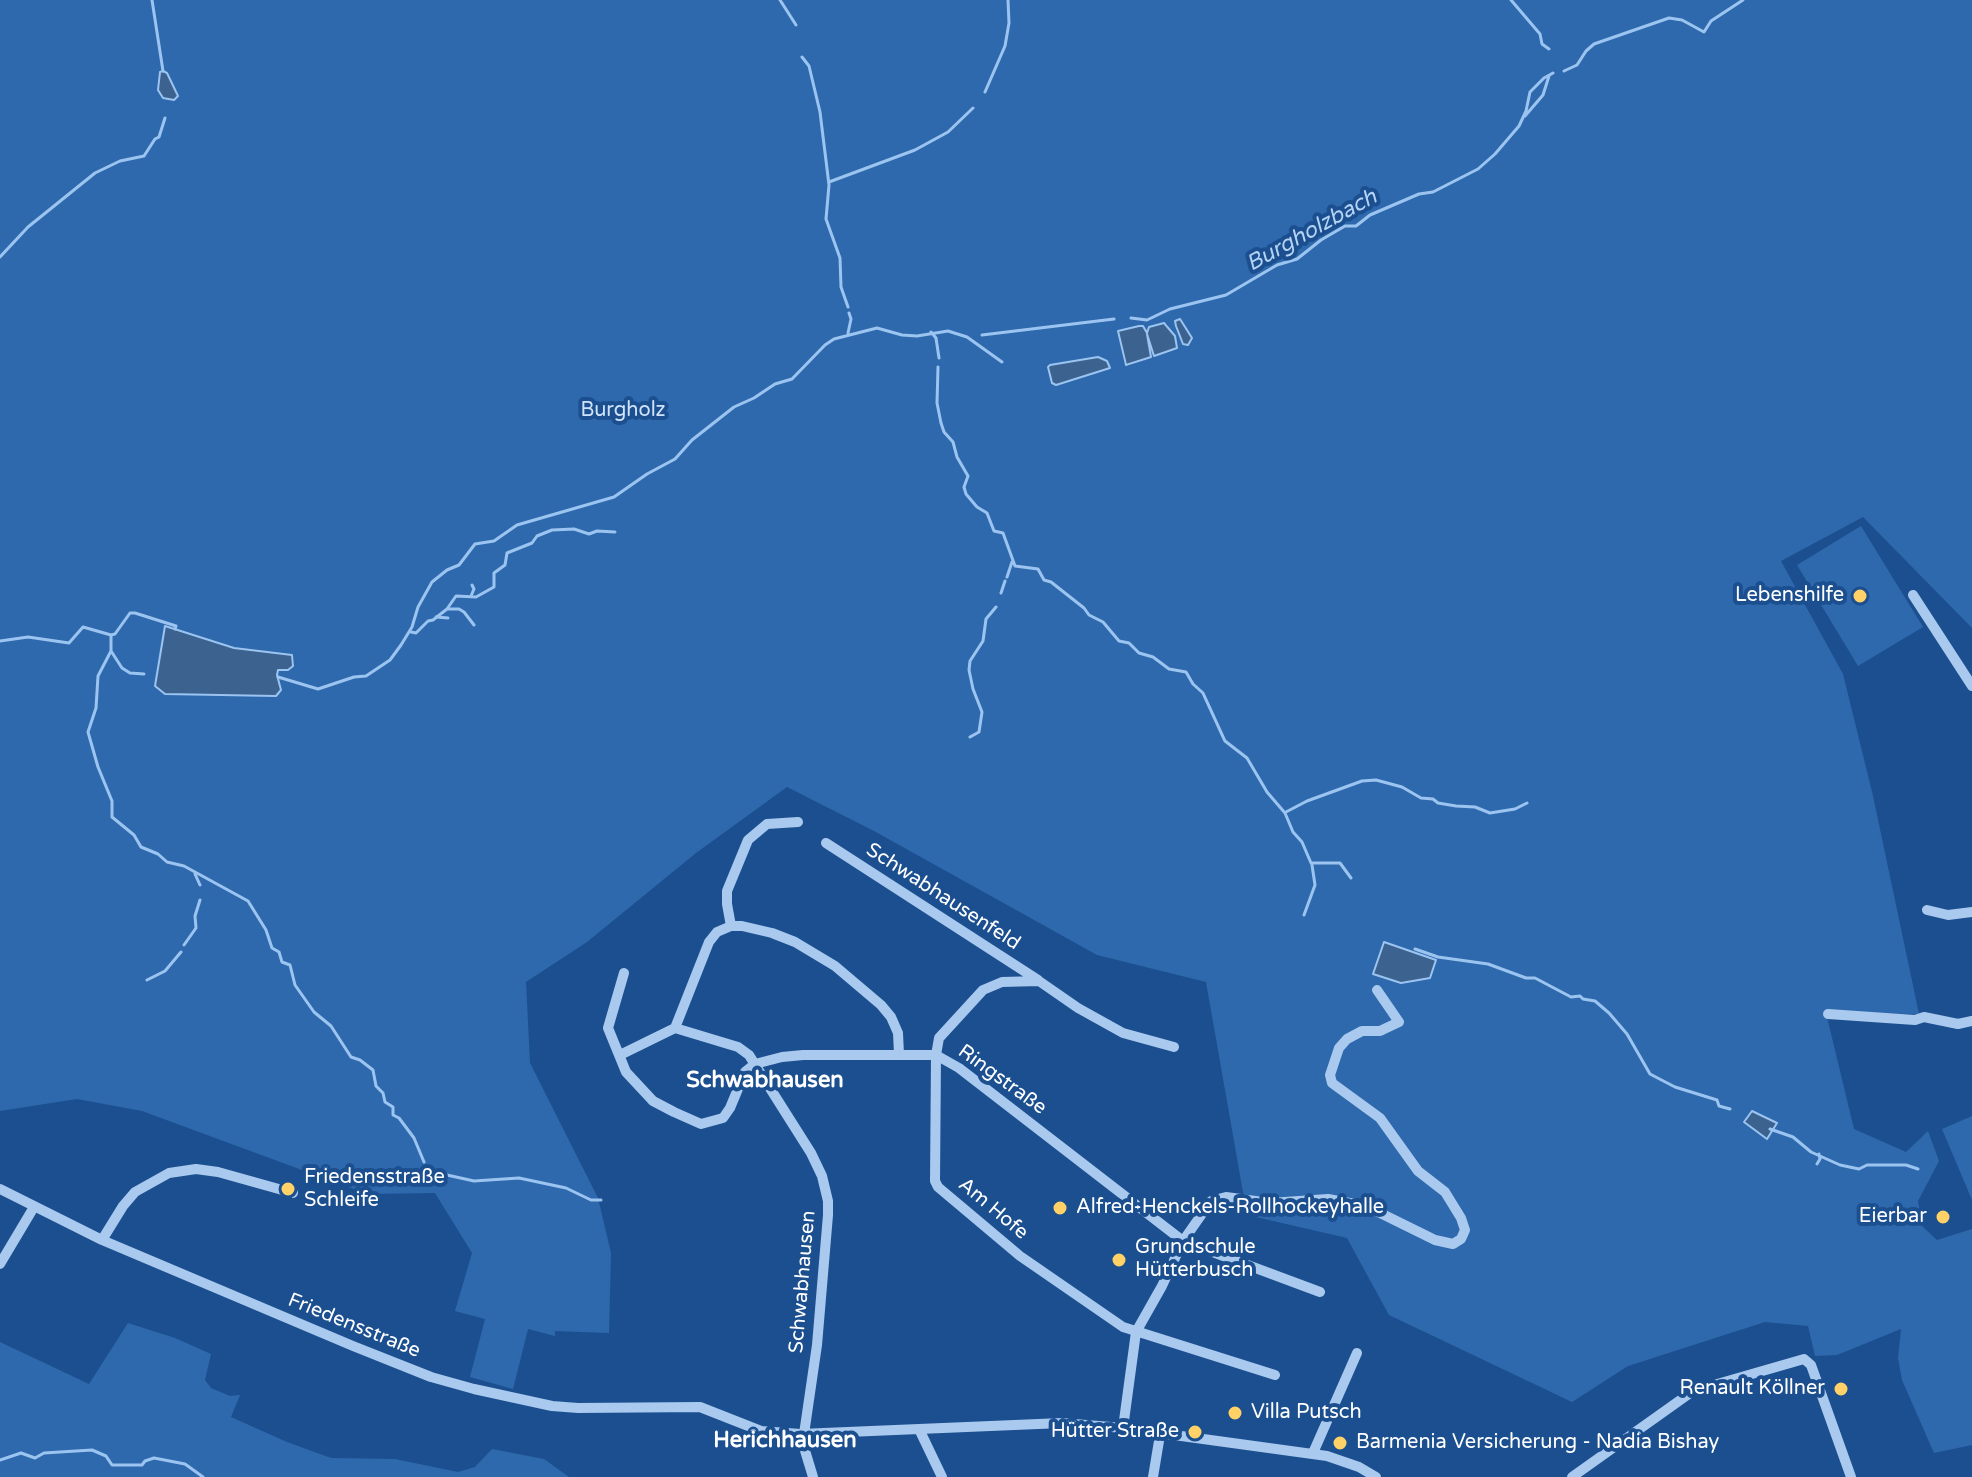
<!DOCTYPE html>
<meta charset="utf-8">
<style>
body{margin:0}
canvas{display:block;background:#1b4f8f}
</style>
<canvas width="1972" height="1477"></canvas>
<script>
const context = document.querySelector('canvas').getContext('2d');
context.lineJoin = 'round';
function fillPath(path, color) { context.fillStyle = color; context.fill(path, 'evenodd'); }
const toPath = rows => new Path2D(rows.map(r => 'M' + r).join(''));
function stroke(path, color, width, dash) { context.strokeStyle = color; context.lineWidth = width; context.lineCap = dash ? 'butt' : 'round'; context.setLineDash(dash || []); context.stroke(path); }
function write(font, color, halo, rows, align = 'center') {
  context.font = font + ' "Varela Round",sans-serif'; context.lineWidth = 8; context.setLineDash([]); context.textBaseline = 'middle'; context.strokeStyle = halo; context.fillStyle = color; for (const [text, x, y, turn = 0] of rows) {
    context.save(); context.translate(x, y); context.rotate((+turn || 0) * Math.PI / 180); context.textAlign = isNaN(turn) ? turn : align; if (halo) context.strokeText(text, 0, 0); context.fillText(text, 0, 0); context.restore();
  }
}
fillPath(toPath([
 [0,0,1972,0,1972,628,1863,517,1781,561,1843,674,1873,796,1919,1014,1826,1013,1854,1129,1906,1152,1928,1131,1939,1161,1918,1201,1923,1227,1937,1240,1972,1229,1972,1445,1934,1453,1902,1380,1898,1358,1901,1329,1837,1355,1815,1356,1808,1326,1765,1322,1628,1366,1572,1402,1389,1315,1347,1238,1247,1215,1206,982,1097,955,874,831,787,787,696,853,587,942,526,982,530,1063,598,1198,611,1253,609,1333,555,1331,555,1336,528,1329,513,1389,470,1377,485,1319,455,1311,472,1253,435,1193,367,1194,142,1111,77,1099,0,1111],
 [1157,324,1167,324,1175,336,1177,348,1155,356,1147,331],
 [1118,332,1144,360,1128,366,1124,363],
 [166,626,177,632,234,648,293,657,294,664,278,670,263,695,165,694,157,670],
 [1861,526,1923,627,1858,666,1797,565],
 [1972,1116,1972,1200,1942,1129],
 [128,1323,175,1338,211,1354,205,1380,211,1388,230,1396,240,1395,231,1417,287,1442,331,1458,395,1459,458,1472,475,1467,492,1449,544,1459,569,1477,0,1477,0,1342,89,1384]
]), '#2e69ad');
const water = toPath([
 [163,71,167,73,178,96,174,100,163,98,158,90,160,72,163,71],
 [1180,319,1192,338,1188,345,1183,344,1176,326,1175,321,1180,319],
 [1164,323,1175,336,1177,348,1154,356,1147,334,1151,357,1126,365,1118,331,1139,326,1143,326,1147,333,1149,327,1164,323],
 [1098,357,1107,361,1110,368,1056,385,1052,383,1048,367,1050,365,1098,357],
 [165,626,234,648,292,655,293,666,288,670,278,670,277,675,281,690,276,696,165,694,155,686,165,626],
 [1384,942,1436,960,1430,978,1401,983,1373,974,1384,942],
 [1752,1111,1777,1123,1767,1139,1744,1122,1752,1111]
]);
fillPath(water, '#3c6290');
stroke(water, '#9cc4f0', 2);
stroke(toPath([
 [152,0,163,71],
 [780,0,796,25],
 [1511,0,1540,34,1542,44,1549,49],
 [802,57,809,66,820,112,829,185,826,219,840,258,841,287,848,307],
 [1564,71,1577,65,1586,51,1594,44,1669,18,1682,20,1704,32,1711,21,1743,0],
 [985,92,1005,46,1009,23,1008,0],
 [1525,116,1543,95,1549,76],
 [829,182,915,150,948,132,973,108],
 [0,257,28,227,95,173,120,161,144,156,155,139,159,137,165,118],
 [1131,318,1147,320,1170,309,1226,295,1277,265,1297,259,1321,240,1345,226,1356,226,1370,215,1419,194,1433,192,1478,169,1495,154,1519,126,1526,111,1530,92,1544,78,1553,73],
 [931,332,936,338,939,358],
 [848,333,851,319,849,313],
 [982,335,1114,319],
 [938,367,937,403,941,423,944,432,953,442,957,457,968,476,964,487,966,494,977,507,987,513,994,531,1003,533,1015,566,1038,569,1044,580,1051,582,1084,608,1089,615,1103,622,1119,641,1129,643,1139,653,1153,657,1169,669,1186,672,1193,684,1203,693,1225,741,1247,758,1267,792,1285,813,1293,832,1302,842,1311,863,1340,863,1351,878],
 [1007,577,1012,562],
 [1001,593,1005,581],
 [471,596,474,589,472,585],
 [449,609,459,609,464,612,474,625],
 [436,617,448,618],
 [411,632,416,633,428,621,433,620,447,609,456,596,476,597,494,587,494,573,505,565,507,553,532,543,537,536,552,530,574,529,589,534,597,531,615,532],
 [111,635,111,651,98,676,96,708,88,732,98,767,112,801,112,817,134,835,141,847,158,854,167,862,184,866,248,901,266,930,272,948,279,952,282,962,290,965,295,985,314,1012,331,1026,351,1057,360,1060,373,1070,376,1086,383,1093,385,1102,393,1107,393,1115,399,1118,414,1138,424,1162],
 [0,641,28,637,69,643,83,627,111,635,115,634,130,613,135,613,176,626,175,629],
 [111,651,122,668,130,673,144,674],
 [278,677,318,689,354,677,366,676,390,660,401,645,412,627,418,607,432,582,447,570,459,565,475,544,494,541,517,525,614,497,647,474,675,459,692,440,734,407,754,398,775,384,792,379,825,345,834,339,877,328,902,335,917,336,948,331,967,337,1002,362],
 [970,737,979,732,982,712,973,689,969,670,970,661,983,641,986,619,996,607],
 [1286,812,1307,801,1362,781,1376,780,1402,787,1421,798,1433,799,1438,803,1456,806,1475,807,1490,813,1515,809,1527,803],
 [195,874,200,885],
 [1304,915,1315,885,1312,865],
 [184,945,196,928,195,916,200,900],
 [1415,949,1438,957,1488,964,1526,978,1535,978,1571,997,1580,996,1583,999,1595,1001,1609,1013,1627,1034,1650,1074,1675,1087,1717,1100,1719,1106,1730,1109],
 [147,980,165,971,181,952],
 [1770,1129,1793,1137,1811,1152,1840,1165,1859,1169,1867,1165,1906,1165,1918,1169],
 [1817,1164,1820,1159,1819,1154],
 [436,1177,447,1175,474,1181,519,1178,566,1188,591,1200,601,1200],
 [0,1460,21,1453,35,1458,44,1453,92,1450,106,1456,112,1465,142,1465,145,1461,154,1458,185,1464,203,1477]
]), '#9cc4f0', 3);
stroke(toPath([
 [1913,595,1972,686],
 [826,843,1038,980],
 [1927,910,1948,915,1972,912],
 [731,926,727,904,727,891,748,840,767,824,798,822],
 [624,973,608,1028,626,1072,653,1101,674,1112,701,1124,723,1118,730,1108,745,1072,755,1064,782,1057,803,1055,936,1055,959,1068,1183,1241,1320,1292],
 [1828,1014,1915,1020,1924,1017,1958,1024,1972,1021],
 [675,1028,738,1047,749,1055,811,1153,822,1176,828,1201,828,1215,817,1345,804,1434],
 [675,1028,709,942,717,932,731,926,742,926,772,933,795,942,835,966,881,1005,891,1017,898,1033,899,1054],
 [1174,1047,1123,1033,1078,1008,1039,981,1002,982,983,990,939,1038,936,1055,935,1181,938,1187,1020,1256,1123,1327,1275,1375],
 [620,1055,675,1028],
 [0,1189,102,1240,353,1346,431,1377,474,1389,552,1406,578,1408,700,1407,761,1431,800,1434,1062,1423,1123,1428,1327,1456,1359,1467,1376,1477],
 [102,1240,123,1206,135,1192,169,1173,196,1169,218,1172,293,1193],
 [0,1264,34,1207],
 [1123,1428,1136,1332,1162,1286,1183,1241,1211,1201,1226,1197,1270,1203,1328,1199,1366,1206,1435,1240,1453,1244,1461,1239,1465,1230,1461,1218,1445,1192,1418,1171,1380,1118,1332,1083,1330,1075,1339,1048,1347,1039,1362,1031,1380,1031,1399,1022,1377,990],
 [919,1429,942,1477],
 [800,1434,813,1477],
 [1313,1453,1357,1353],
 [1153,1477,1160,1435],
 [1572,1477,1693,1391,1804,1359,1811,1365,1851,1477]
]), '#a9c9ee', 10);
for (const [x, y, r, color] of [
 [1860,596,8,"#ffd166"],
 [288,1189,8,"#ffd166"],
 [1060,1208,8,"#ffd166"],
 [1943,1217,8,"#ffd166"],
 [1119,1260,8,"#ffd166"],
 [1841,1389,8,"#ffd166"],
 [1235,1413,8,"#ffd166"],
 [1195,1432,8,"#ffd166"],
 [1340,1443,8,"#ffd166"]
]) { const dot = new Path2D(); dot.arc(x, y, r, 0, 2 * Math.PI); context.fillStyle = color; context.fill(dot); stroke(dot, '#1b4f8f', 3); }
write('20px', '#cfe3fa', '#1b4f8f', [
 ["Burgholz",623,411]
]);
write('20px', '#fff', '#1b4f8f', [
 ["Lebenshilfe",1844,596,"right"],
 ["Friedensstraße",304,1178],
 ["Schleife",304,1201],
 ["Alfred-Henckels-Rollhockeyhalle",1076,1208],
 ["Eierbar",1927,1217,"right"],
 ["Grundschule",1135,1248],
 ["Hütterbusch",1135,1271],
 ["Renault Köllner",1825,1389,"right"],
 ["Villa Putsch",1251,1413],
 ["Hütter Straße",1179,1432,"right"],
 ["Barmenia Versicherung - Nadia Bishay",1356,1443]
], 'left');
write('20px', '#fff', '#1b4f8f', [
 ["Schwabhausenfeld",943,897,33],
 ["Ringstraße",1002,1080,36],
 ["Am Hofe",993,1209,40],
 ["Schwabhausen",803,1282,-85],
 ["Friedensstraße",354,1326,22]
]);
write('italic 22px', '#b5d3f5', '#1b4f8f', [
 ["Burgholzbach",1312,231,-29]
]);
write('bold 22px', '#fff', '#1b4f8f', [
 ["Schwabhausen",765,1081],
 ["Herichhausen",785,1441]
]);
</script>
